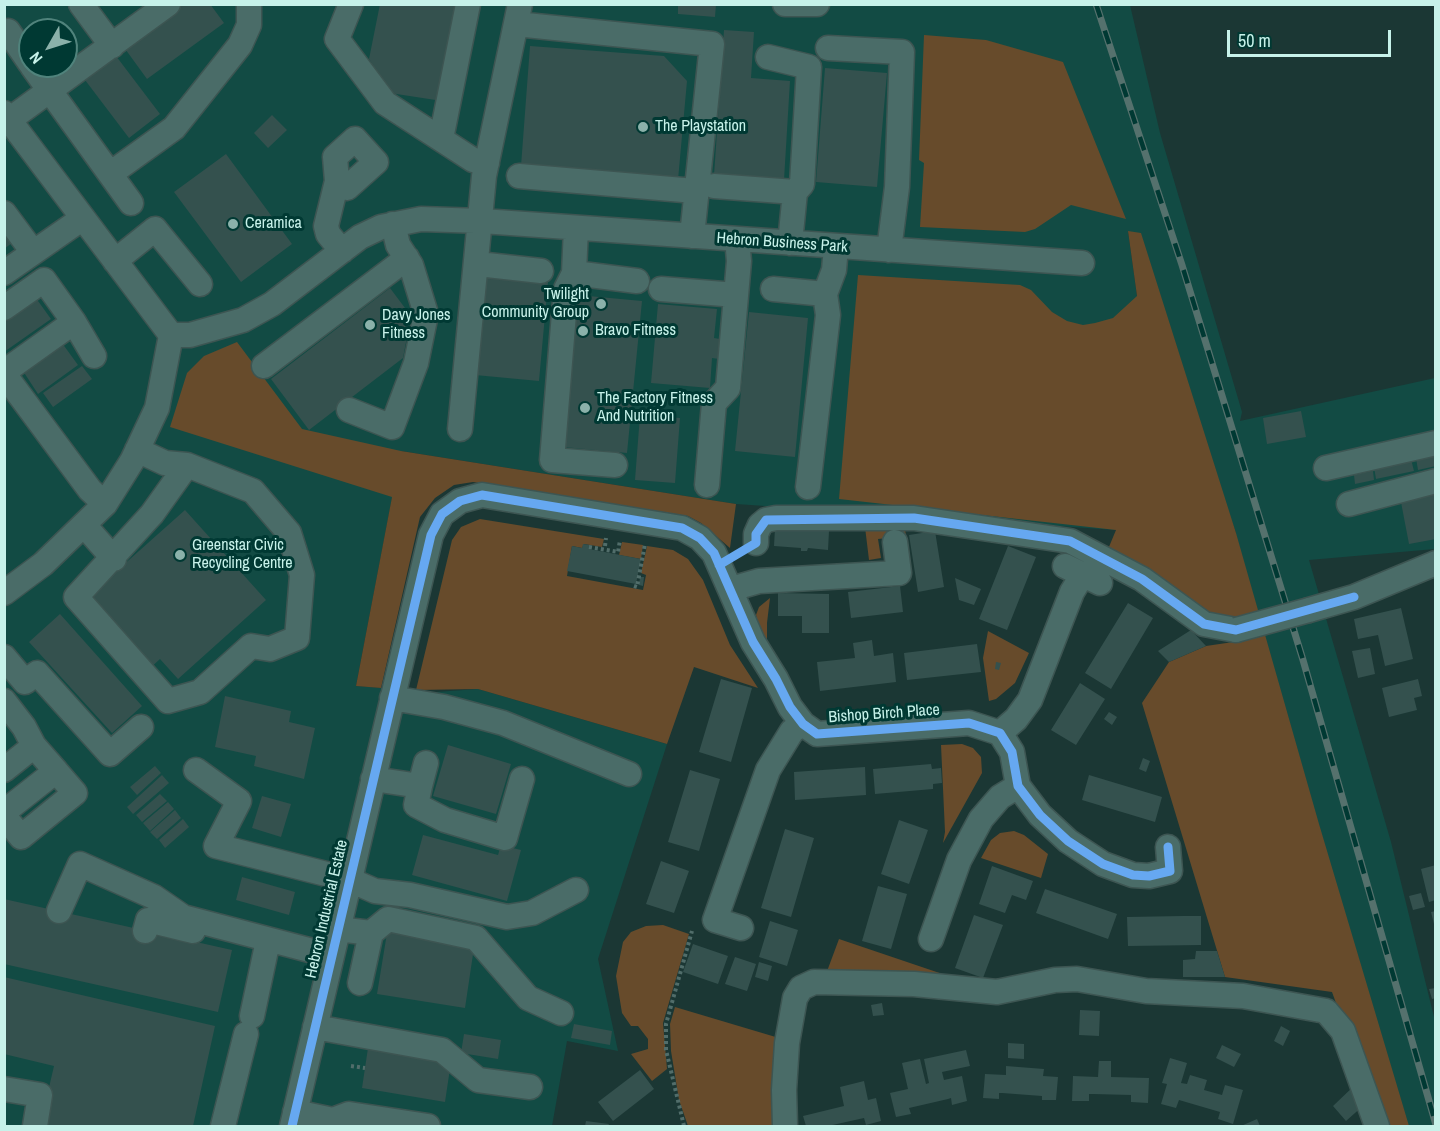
<!DOCTYPE html>
<style>
body{margin:0}
#map{position:relative;width:1440px;height:1131px;overflow:hidden;background:#1b3734;font-family:"Archivo Narrow",sans-serif}
canvas{display:block}
.frame{position:absolute;inset:0;border:6px solid #c7f2ea;pointer-events:none}
.north{position:absolute;left:18px;top:18px;width:60px;height:60px;box-sizing:border-box;background:#003933;border:2px solid #50837c;border-radius:50%;rotate:231deg;font-size:16px;font-weight:700;line-height:24px;text-align:center;color:#c7f2ea}
.north::after{content:'';display:block;margin:auto;width:21px;height:27px;background:#8bb1aa;clip-path:polygon(50% 0,100% 100%,50% 72%,0 100%)}
.scale{position:absolute;left:1227px;top:30px;width:164px;height:27px;box-sizing:border-box;border:3px solid #c7f2ea;border-top:0;padding-left:8px;font-size:18px;line-height:21px;white-space:nowrap;color:#c7f2ea;-webkit-text-stroke:4px #003933;paint-order:stroke}
</style>
<div id="map">
<canvas width="1440" height="1131"></canvas>
<div class="frame"></div>
<div class="north">N</div>
<div class="scale">50 m</div>
</div>
<script>
const context = document.querySelector('canvas').getContext('2d');
context.lineJoin = 'round';
function fillPath(path, color) { context.fillStyle = color; context.fill(path, 'evenodd'); }
const toPath = rows => new Path2D(rows.map(r => 'M' + r).join(''));
function stroke(path, color, width, dash) { context.strokeStyle = color; context.lineWidth = width; context.lineCap = dash ? 'butt' : 'round'; context.setLineDash(dash || []); context.stroke(path); }
function write(font, color, halo, rows, align = 'center') {
  context.font = font + ' "Archivo Narrow",sans-serif'; context.lineWidth = 6; context.setLineDash([]); context.textBaseline = 'middle'; context.strokeStyle = halo; context.fillStyle = color; for (const [text, x, y, turn = 0] of rows) {
    context.save(); context.translate(x, y); context.rotate((+turn || 0) * Math.PI / 180); context.textAlign = isNaN(turn) ? turn : align; if (halo) context.strokeText(text, 0, 0); context.fillText(text, 0, 0); context.restore();
  }
}
fillPath(toPath([
 [5,5,1130,5,1160,133,1242,412,1240,421,1435,378,1435,549,1309,560,1391,842,1435,1021,1435,1126,1381,1126,1332,992,1228,649,1236,533,1128,231,1137,296,1116,530,736,504,401,451,356,686,436,692,478,689,667,744,598,959,618,1051,567,1041,552,1126,5,1126],
 [30,30,66,30,66,66,30,66]
]), '#124b44');
fillPath(toPath([
 [924,35,986,40,1063,62,1126,219,1071,205,1035,229,1025,232,920,227,924,163,919,160],
 [1128,231,1141,233,1236,533,1319,824,1409,1126,1381,1126,1332,992,1225,977,1142,703,1169,662,1206,646,1240,641,1106,554,1116,530,839,499,858,275,1020,285,1031,290,1052,312,1067,321,1083,325,1095,323,1113,318,1137,296],
 [237,342,302,429,401,451,736,504,730,548,701,523,688,516,473,482,454,485,435,498,420,517,381,688,356,686,392,497,170,427,187,373,204,356],
 [480,519,604,539,602,547,584,544,582,548,572,546,567,576,643,590,646,575,641,573,647,546,673,550,688,559,703,580,730,645,758,688,694,667,667,744,478,689,416,690,452,540,461,527],
 [865,527,905,529,906,536,878,539,881,558,869,560],
 [622,542,643,545,641,559,619,555],
 [770,598,767,623,767,640,760,631,756,615,759,607],
 [988,631,1029,653,1015,683,996,699,989,701,983,658],
 [962,744,973,748,981,757,982,773,943,843,945,832,941,745],
 [1014,831,1024,835,1048,854,1041,878,981,858,991,840,1000,833],
 [663,925,689,934,663,1023,667,1069,652,1081,631,1054,648,1049,648,1039,638,1026,631,1026,622,1013,616,976,623,942,631,932,646,926],
 [839,939,978,986,826,974],
 [675,1007,779,1038,778,1126,688,1126,679,1100,671,1051,670,1024]
]), '#674b2b');
fillPath(toPath([
 [180,4,210,4,224,23,147,79,123,46],
 [380,4,461,4,442,101,390,93,369,59],
 [678,4,716,4,715,17,678,14],
 [724,30,754,32,751,78,790,81,784,180,714,175],
 [530,46,664,56,687,81,678,180,521,166],
 [113,52,160,114,129,138,82,76],
 [825,68,887,73,877,187,816,182],
 [272,115,287,130,268,148,254,133],
 [226,154,292,244,241,282,174,192],
 [4,233,12,243,4,249],
 [484,276,548,282,539,381,475,375],
 [390,288,411,316,403,358,309,430,271,379],
 [33,294,51,319,4,352,4,315],
 [578,295,642,301,627,453,563,447],
 [658,304,717,309,714,338,720,339,719,359,712,358,710,388,651,383],
 [749,312,808,318,795,457,735,451],
 [62,343,78,365,38,394,23,371],
 [82,366,92,379,53,407,43,393],
 [1301,411,1306,437,1267,444,1263,418],
 [640,415,680,418,675,483,635,480],
 [1436,454,1436,466,1418,470,1416,458],
 [1411,459,1414,471,1376,479,1374,467],
 [1373,471,1374,480,1355,484,1354,475],
 [1436,490,1436,539,1409,544,1400,497],
 [185,510,266,600,178,679,160,659,148,670,84,600],
 [775,528,829,531,828,550,808,548,807,551,801,551,801,548,774,546],
 [935,531,944,587,918,592,909,535],
 [583,544,590,545,589,549,641,559,636,584,567,571,572,546,582,548],
 [1008,546,1036,557,1007,630,979,619],
 [640,577,644,577,643,586,639,585],
 [955,578,981,589,974,605,959,600],
 [900,586,903,612,851,618,848,592],
 [778,593,829,594,829,633,802,633,802,616,778,616],
 [1128,603,1153,618,1111,689,1085,673],
 [1401,608,1413,659,1385,666,1378,635,1358,639,1354,619],
 [60,614,142,706,112,733,29,642],
 [1191,630,1206,646,1169,662,1158,651],
 [872,640,874,656,893,653,896,682,820,691,817,662,855,658,853,643],
 [977,644,981,672,907,680,904,653],
 [1370,648,1375,674,1358,678,1352,651],
 [996,662,1001,663,999,670,995,669],
 [721,679,752,688,731,762,699,752],
 [1418,679,1422,696,1414,698,1417,710,1389,717,1382,688],
 [1080,683,1105,699,1076,745,1051,730],
 [225,696,291,711,289,722,315,728,304,779,254,766,256,756,215,747],
 [1109,712,1117,717,1112,725,1104,719],
 [448,745,511,764,496,814,433,796],
 [1143,758,1150,761,1146,772,1139,769],
 [931,764,932,769,941,768,942,783,933,784,933,789,875,794,873,769],
 [155,766,161,773,137,795,130,787],
 [865,767,866,795,795,800,794,772],
 [690,770,720,779,699,851,668,842],
 [162,775,169,783,133,814,127,807],
 [1089,775,1162,797,1155,822,1082,800],
 [160,794,167,801,142,822,136,815],
 [262,796,291,804,281,837,252,828],
 [168,802,174,809,150,831,143,823],
 [175,810,181,818,157,839,150,832],
 [183,819,189,827,165,848,159,840],
 [899,820,928,830,909,884,881,874],
 [785,829,814,838,791,917,761,908],
 [423,835,498,855,501,845,521,850,507,901,412,875],
 [661,861,689,871,674,913,646,904],
 [1436,865,1436,900,1429,902,1421,869],
 [992,866,1033,881,1026,900,1012,895,1005,913,979,904],
 [242,877,295,892,289,915,236,900],
 [878,886,907,894,891,949,862,941],
 [1045,889,1117,914,1108,939,1036,913],
 [1421,893,1425,907,1413,910,1409,896],
 [4,899,232,950,218,1012,4,964],
 [1436,911,1436,928,1435,928,1431,912],
 [974,915,1003,925,983,978,955,968],
 [1183,916,1201,916,1201,945,1128,946,1127,917],
 [770,921,798,930,787,966,759,957],
 [388,927,475,941,465,1008,377,994],
 [693,944,728,956,718,984,683,972],
 [1196,951,1217,951,1225,977,1183,977,1183,960,1195,959],
 [735,957,756,964,747,991,725,984],
 [759,962,772,966,768,981,755,977],
 [4,977,215,1026,193,1126,40,1126,54,1066,4,1054],
 [1436,988,1436,998,1432,999,1429,989],
 [882,1003,884,1015,873,1016,871,1005],
 [1080,1010,1100,1011,1099,1036,1079,1035],
 [574,1024,612,1031,610,1045,571,1038],
 [1281,1026,1290,1031,1283,1046,1274,1041],
 [464,1034,501,1040,498,1059,461,1053],
 [1008,1043,1024,1044,1024,1059,1008,1058],
 [1222,1045,1241,1054,1234,1067,1216,1058],
 [368,1048,451,1062,445,1102,362,1088],
 [966,1050,970,1066,942,1072,944,1080,962,1076,967,1101,952,1105,951,1098,948,1099,909,1108,911,1114,896,1117,890,1093,908,1089,902,1063,920,1059,926,1084,929,1083,924,1059],
 [1170,1058,1187,1063,1181,1083,1187,1084,1190,1075,1207,1080,1204,1090,1222,1095,1225,1085,1243,1090,1233,1124,1218,1119,1220,1112,1179,1100,1176,1108,1161,1104,1167,1084,1162,1083],
 [1099,1061,1111,1061,1111,1077,1149,1078,1148,1103,1131,1102,1131,1095,1093,1094,1089,1094,1089,1101,1072,1101,1073,1076,1098,1077],
 [1006,1066,1044,1069,1043,1076,1058,1077,1056,1100,1042,1100,1042,1096,1002,1093,999,1093,999,1099,983,1098,985,1074,1006,1075],
 [640,1070,654,1089,613,1121,598,1102],
 [864,1081,868,1100,876,1098,881,1121,866,1125,864,1118,828,1126,806,1126,803,1116,844,1106,840,1087],
 [1356,1084,1364,1105,1346,1121,1333,1106],
 [1257,1119,1260,1126,1241,1126],
 [586,1121,609,1124,608,1126,585,1126]
]), '#34514e');
const minor = toPath([
 [81,4,112,46],
 [351,4,337,39,385,103,473,160,487,163],
 [785,4,817,4],
 [516,24,712,44,692,236],
 [8,31,30,63],
 [828,48,902,52,897,187,889,250],
 [768,57,809,67,802,184,795,192,790,243],
 [32,66,131,203],
 [4,113,171,335,157,408,132,461,105,504,43,564,4,593],
 [9,120,168,4],
 [441,139,468,4],
 [110,174,174,128,240,45,249,25,249,4],
 [519,176,695,191],
 [337,181,347,188,376,162,355,139,335,157,337,181,326,226,328,234,342,251],
 [714,186,795,192],
 [4,213,33,252],
 [576,228,574,273,566,289,552,460,615,465],
 [115,261,155,229,200,284],
 [478,264,541,271],
 [4,273,83,218],
 [574,273,637,281],
 [661,289,736,295],
 [773,289,825,294],
 [4,308,44,280,74,322,4,372],
 [74,322,94,356],
 [171,335,190,335,243,320,272,304,360,237,381,227,421,219,482,221,1082,263],
 [264,366,407,258],
 [4,374,90,490,105,504],
 [349,410,392,427,416,363,426,314,411,265,398,245,393,224],
 [460,429,484,176,520,4],
 [137,450,165,463,187,465],
 [187,465,253,491,289,533,302,575,297,638,270,649,251,646,200,692,168,701,76,597,152,514,187,465],
 [1326,468,1436,443],
 [707,485,714,403,728,388,739,261,737,239],
 [808,487,828,315,825,294,834,270,836,247],
 [1349,504,1436,481],
 [84,525,114,559],
 [756,543,756,534,760,525,766,520,776,518,914,518,1070,541,1142,579,1204,624,1236,630],
 [1065,566,1100,583],
 [731,589,759,581,899,573,895,542],
 [1309,610,1354,597,1436,563],
 [4,657,25,682,37,673,110,754,141,727],
 [392,698,444,707,503,723,629,774],
 [4,701,24,727,34,746,4,770],
 [1000,733,1016,719,1030,700,1072,592,1083,574],
 [196,770,239,801,216,846,350,880,375,891,410,895,507,917,532,913,576,890],
 [373,779,420,786,416,805,445,820,505,838,522,779],
 [420,786,426,763],
 [4,812,56,771,34,746],
 [4,816,21,837,75,793,56,771],
 [59,911,80,864,154,897,183,917,332,956],
 [741,928,715,920,768,770,792,731,803,724],
 [338,929,371,933,388,919,476,938,528,998,561,1013],
 [145,931,148,920,193,931],
 [931,939,959,860,981,819,1000,797,1018,786],
 [360,983,371,933],
 [252,1016,266,950],
 [315,1027,442,1050,478,1080,530,1087],
 [4,1089,40,1095,35,1126],
 [295,1112,333,1120,349,1114,428,1126],
 [223,1126,246,1034],
 [292,1126,431,535,442,514,460,501,482,495,682,528,700,538,714,553,753,642,776,679,790,707,803,724,817,734,969,723,1000,733,1012,752,1018,786,1040,815,1068,841,1103,864,1133,875,1149,876,1170,871,1168,847],
 [785,1126,784,1090,787,1043,795,998,801,988,814,982,914,984,997,992,1055,980,1077,979,1146,991,1243,996,1326,1011,1343,1031,1377,1126]
]);
stroke(minor, '#3d5552', 27);
stroke(toPath([
 [605,546,606,538],
 [589,547,618,552,620,540],
 [634,586,637,587,645,544],
 [351,1066,365,1068],
 [684,1126,666,1050,666,1024,692,931]
]), '#516d6a', 4, [3, 3]);
stroke(minor, '#4a6c68', 24);
const rail = toPath([
 [1096,4,1182,265,1303,660,1436,1125]
]);
stroke(rail, '#55716d', 7);
stroke(rail, '#003933', 4.5, [14]);
const minorBridge = toPath([
 [1236,630,1309,610]
]);
stroke(minorBridge, '#3d5552', 27, []);
stroke(minorBridge, '#4a6c68', 24);
stroke(toPath([
 [719,565,756,543,756,534,766,520,914,518,1070,541,1142,579,1204,624,1236,630,1354,597],
 [292,1126,431,535,442,514,460,501,482,495,682,528,700,538,714,553,753,642,776,679,790,707,803,724,817,734,969,723,1000,733,1012,752,1018,786,1040,815,1068,841,1103,864,1133,875,1149,876,1170,871,1168,847]
]), '#66a8f1', 9);
for (const [x, y, r, color] of [
 [643,127,6,"#8bb1aa"],
 [233,224,6,"#8bb1aa"],
 [601,304,6,"#8bb1aa"],
 [370,325,6,"#8bb1aa"],
 [583,331,6,"#8bb1aa"],
 [585,408,6,"#8bb1aa"],
 [180,555,6,"#8bb1aa"]
]) { const dot = new Path2D(); dot.arc(x, y, r, 0, 2 * Math.PI); context.fillStyle = color; context.fill(dot); stroke(dot, '#003933', 2); }
write('16px', '#c7f2ea', '#003933', [
 ["The Playstation",655,127],
 ["Ceramica",245,224],
 ["Twilight",589,295,"right"],
 ["Community Group",589,313,"right"],
 ["Davy Jones",382,316],
 ["Fitness",382,334],
 ["Bravo Fitness",595,331],
 ["The Factory Fitness",597,399],
 ["And Nutrition",597,417],
 ["Greenstar Civic",192,546],
 ["Recycling Centre",192,564]
], 'left');
write('16px', '#c7f2ea', '#003933', [
 ["Hebron Business Park",782,243,4],
 ["Bishop Birch Place",884,714,-4],
 ["Hebron Industrial Estate",327,909,-77]
]);
</script>
